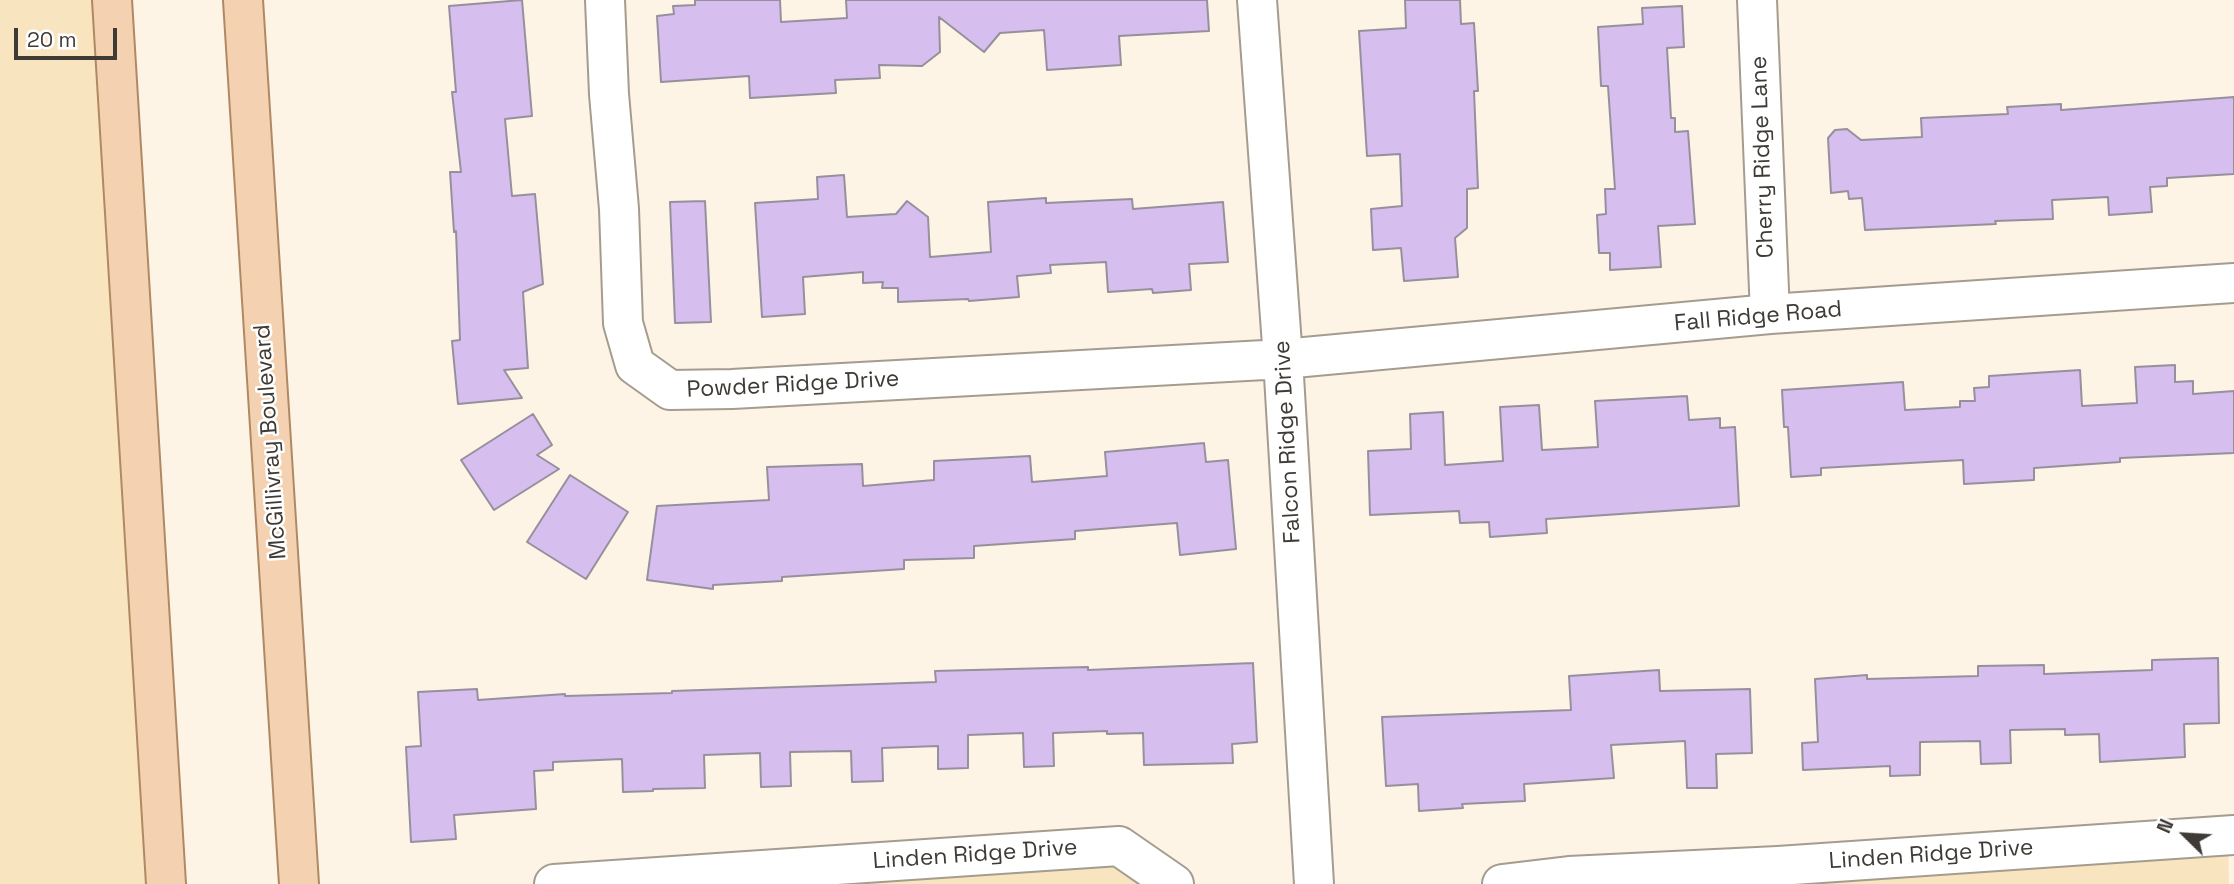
<!DOCTYPE html>
<style>
body{margin:0}
#map{position:relative;width:2234px;height:884px;overflow:hidden;background:#fdf4e6;font-family:"Space Grotesk",sans-serif}
canvas{display:block}
.north{position:absolute;left:2150px;top:800px;width:70px;height:70px;-webkit-text-stroke:5px #fff;paint-order:stroke;rotate:294deg;font-size:19px;font-weight:700;line-height:28px;text-align:center;color:#3e3a35}
.north::after{content:'';display:block;margin:auto;width:24px;height:32px;background:#3e3a35;clip-path:polygon(50% 0,100% 100%,50% 72%,0 100%)}
.scale{position:absolute;left:14px;top:28px;width:103px;height:32px;box-sizing:border-box;border:4px solid #3e3a35;border-top:0;padding-left:9px;font-size:21px;line-height:24px;white-space:nowrap;color:#3e3a35;-webkit-text-stroke:5px #fff;paint-order:stroke}
</style>
<div id="map">
<canvas width="2234" height="884"></canvas>
<div class="north">N</div>
<div class="scale">20 m</div>
</div>
<script>
const context = document.querySelector('canvas').getContext('2d');
context.lineJoin = 'round';
function fillPath(path, color) { context.fillStyle = color; context.fill(path, 'evenodd'); }
const toPath = rows => new Path2D(rows.map(r => 'M' + r).join(''));
function stroke(path, color, width, dash) { context.strokeStyle = color; context.lineWidth = width; context.lineCap = dash ? 'butt' : 'round'; context.setLineDash(dash || []); context.stroke(path); }
function write(font, color, halo, rows, align = 'center') {
  context.font = font + ' "Space Grotesk",sans-serif'; context.lineWidth = 5; context.setLineDash([]); context.textBaseline = 'middle'; context.strokeStyle = halo; context.fillStyle = color; for (const [text, x, y, turn = 0] of rows) {
    context.save(); context.translate(x, y); context.rotate((+turn || 0) * Math.PI / 180); context.textAlign = isNaN(turn) ? turn : align; if (halo) context.strokeText(text, 0, 0); context.fillText(text, 0, 0); context.restore();
  }
}
fillPath(toPath([
 [0,0,112,0,166,884,0,884],
 [2228,835,2229,884,1570,884],
 [1112,862,1149,884,565,884]
]), '#f9e4c0');
const building = toPath([
 [522,0,532,116,505,119,512,196,535,194,543,284,523,292,528,368,504,370,522,398,458,404,452,341,460,340,456,231,454,232,450,172,461,172,452,92,456,92,449,6,522,0],
 [695,0,780,0,781,22,847,18,846,0,1207,0,1209,31,1119,36,1121,65,1047,70,1044,30,1000,33,984,52,939,17,940,52,922,66,879,65,880,78,835,80,836,93,750,98,749,76,661,82,657,16,674,14,673,6,695,5,695,0],
 [1405,0,1460,0,1461,24,1474,23,1478,91,1474,91,1478,188,1467,189,1467,228,1455,238,1458,277,1404,281,1401,248,1373,250,1371,209,1402,206,1400,154,1367,156,1359,31,1406,28,1405,0],
 [1682,6,1684,47,1667,48,1671,118,1675,118,1675,132,1688,131,1695,224,1658,226,1661,267,1610,270,1610,253,1599,253,1597,215,1606,214,1605,189,1615,189,1608,86,1601,86,1598,27,1643,24,1642,8,1682,6],
 [2234,97,2234,174,2167,178,2167,186,2150,187,2152,212,2109,215,2108,197,2052,200,2053,219,1995,221,1996,224,1865,230,1862,198,1849,199,1848,191,1831,193,1828,138,1835,130,1847,129,1861,140,1922,137,1921,118,2008,114,2007,107,2061,104,2061,110,2234,97],
 [844,175,847,217,896,214,907,201,928,217,930,257,991,252,988,202,1046,198,1046,203,1132,199,1133,209,1223,202,1228,262,1189,264,1191,290,1153,293,1152,289,1108,292,1106,262,1050,265,1051,273,1017,276,1019,297,969,301,968,299,898,302,898,288,882,288,883,282,863,283,863,272,803,277,805,314,762,317,755,203,818,199,817,177,844,175],
 [705,201,711,322,675,323,670,202,705,201],
 [2175,365,2175,382,2193,381,2193,394,2234,391,2234,453,2120,458,2120,462,2034,468,2034,480,1964,484,1963,460,1821,468,1821,475,1791,477,1788,427,1784,427,1782,390,1903,382,1905,410,1960,407,1960,401,1975,401,1974,388,1989,387,1989,376,2080,370,2082,406,2137,403,2135,367,2175,365],
 [1687,396,1689,420,1720,418,1720,428,1735,427,1739,506,1546,519,1547,533,1490,537,1489,522,1460,523,1459,511,1370,515,1368,451,1411,449,1410,414,1443,412,1445,465,1503,461,1500,407,1539,405,1542,450,1598,447,1595,401,1687,396],
 [533,414,552,445,537,455,559,469,494,510,461,460,533,414],
 [1204,443,1206,462,1228,460,1236,549,1180,555,1177,523,1075,531,1075,539,974,546,974,558,904,560,904,569,782,577,782,581,713,585,713,589,647,580,657,506,769,500,767,467,862,464,863,486,934,480,934,461,1030,456,1032,482,1107,476,1105,452,1204,443],
 [570,475,628,512,586,579,527,542,570,475],
 [2218,658,2219,723,2184,724,2185,757,2100,762,2099,734,2065,735,2065,729,2010,730,2011,763,1981,764,1980,741,1920,742,1920,775,1890,776,1890,766,1803,770,1802,743,1818,742,1815,679,1867,675,1867,679,1978,676,1978,666,2044,665,2044,674,2152,670,2152,660,2218,658],
 [1253,663,1257,742,1232,744,1233,763,1144,765,1143,733,1107,734,1107,731,1053,733,1054,766,1024,767,1023,733,968,735,968,768,938,769,938,746,882,748,883,781,852,782,851,751,790,752,791,786,761,787,760,753,704,755,705,788,653,789,653,791,623,792,622,759,553,762,553,770,534,771,536,809,454,815,456,839,411,842,406,747,421,746,418,692,477,689,478,700,565,694,565,696,672,693,672,691,936,682,935,671,1088,667,1088,670,1253,663],
 [1659,670,1660,691,1750,689,1752,753,1716,754,1717,788,1687,788,1685,741,1611,745,1614,778,1524,784,1525,801,1462,804,1463,808,1419,811,1418,784,1386,786,1382,717,1571,710,1569,676,1659,670]
]);
fillPath(building, '#d6beee');
stroke(building, '#96909d', 2);
const minor = toPath([
 [605,0,609,94,619,209,623,323,635,365,670,390,732,389,1283,359,1770,314,2234,283],
 [1257,0,1283,359,1314,884],
 [1757,0,1770,314],
 [554,884,1119,846,1174,884],
 [1502,884,1569,876,1778,866,2234,835]
]);
const primary = toPath([
 [112,0,166,884],
 [243,0,299,884]
]);
stroke(minor, '#a49c8f', 42);
stroke(primary, '#b08964', 42);
stroke(minor, '#fff', 38);
stroke(primary, '#f4d2b1', 38);
write('23px', '#3e3a35', '#fff', [
 ["Cherry Ridge Lane",1763,157,-92],
 ["Fall Ridge Road",1758,317,-5],
 ["Powder Ridge Drive",793,385,-3],
 ["McGillivray Boulevard",271,442,-94],
 ["Falcon Ridge Drive",1288,442,-93],
 ["Linden Ridge Drive",975,855,-4],
 ["Linden Ridge Drive",1931,855,-4]
]);
</script>
